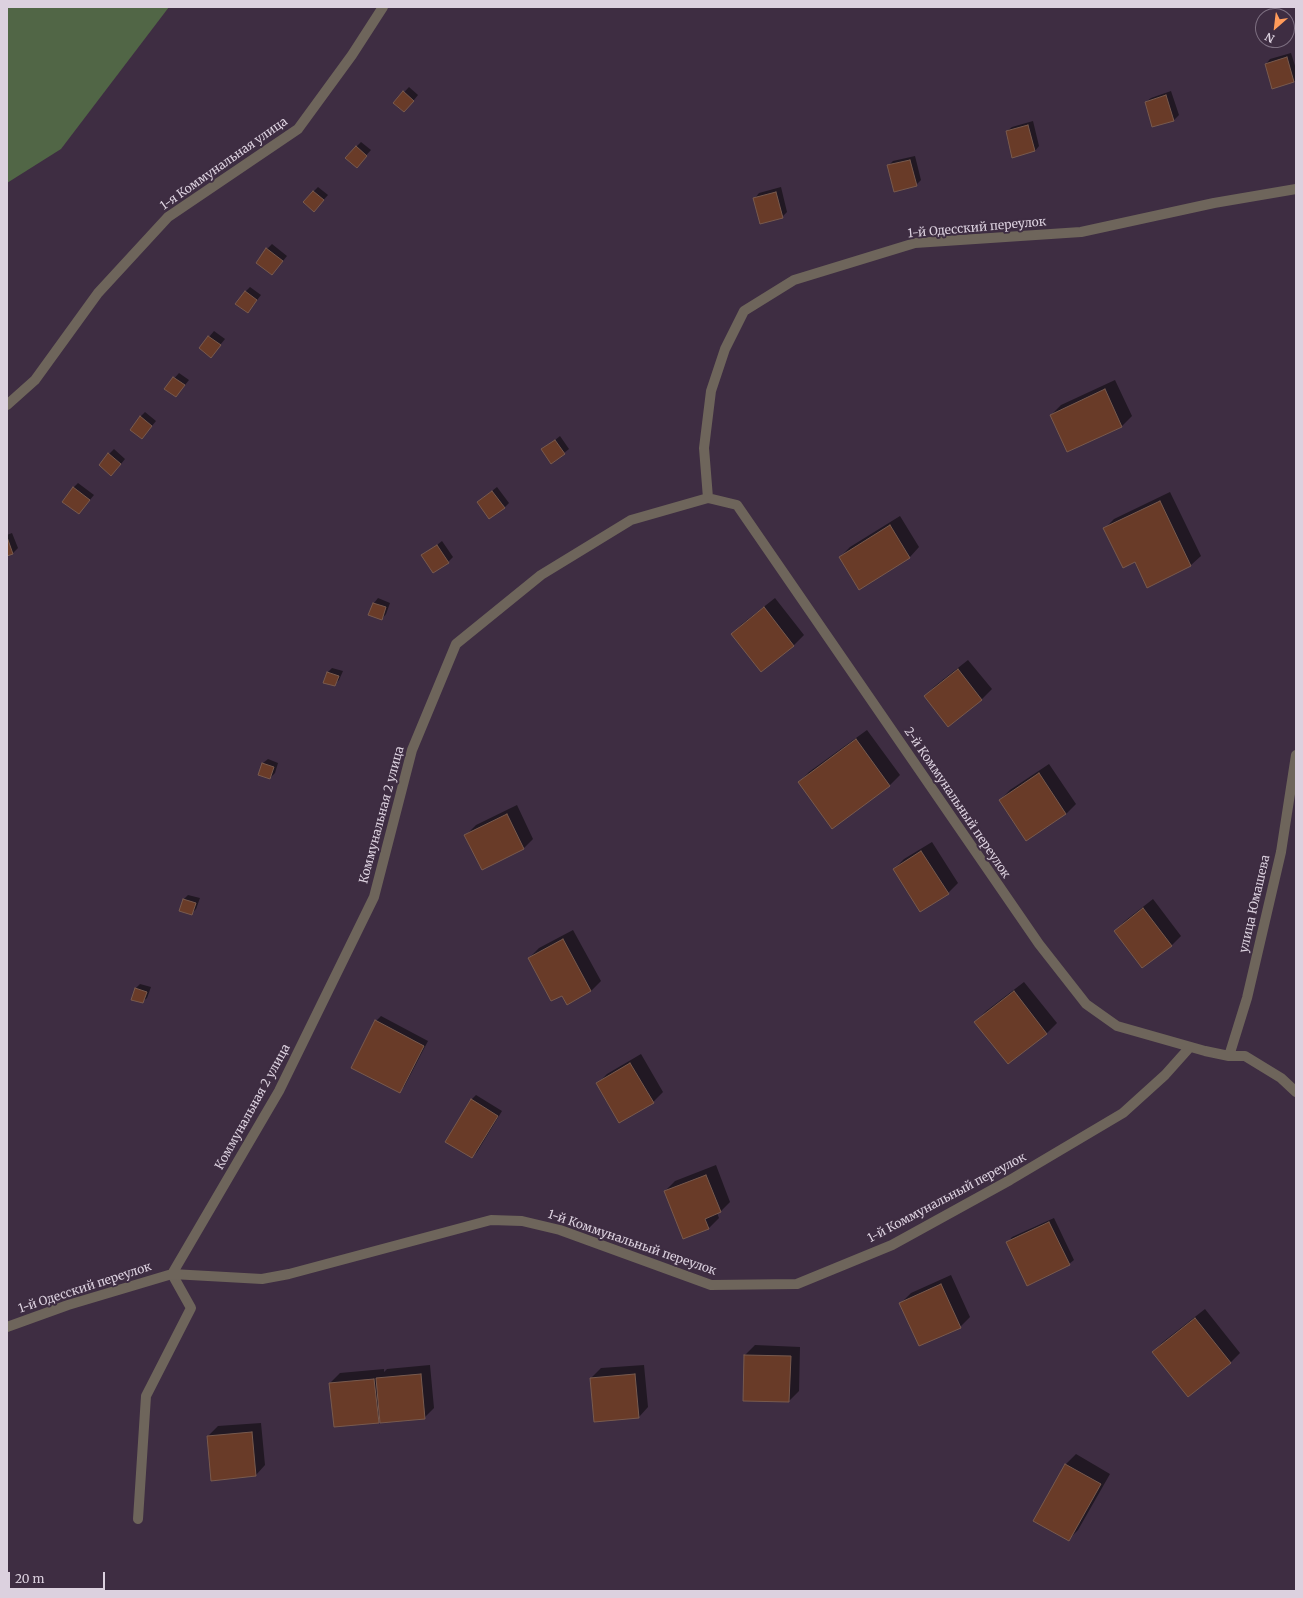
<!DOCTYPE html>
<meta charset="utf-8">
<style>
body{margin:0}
#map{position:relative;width:1303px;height:1598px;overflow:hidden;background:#3e2d42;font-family:Merriweather,serif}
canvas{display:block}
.frame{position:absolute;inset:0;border:8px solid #dcd1df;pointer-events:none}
.north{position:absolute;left:1255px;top:8px;width:40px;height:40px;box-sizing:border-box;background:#3e2d42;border:1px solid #7d6f81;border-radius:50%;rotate:208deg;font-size:11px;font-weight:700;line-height:16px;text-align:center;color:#dcd1df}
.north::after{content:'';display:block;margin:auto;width:14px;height:18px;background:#ff9b5a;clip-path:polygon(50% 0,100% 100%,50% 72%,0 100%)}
.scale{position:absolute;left:8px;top:1572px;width:97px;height:18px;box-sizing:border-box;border:2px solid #dcd1df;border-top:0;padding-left:5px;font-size:12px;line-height:14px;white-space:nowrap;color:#dcd1df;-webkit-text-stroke:3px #3e2d42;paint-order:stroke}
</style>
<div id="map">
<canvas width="1303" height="1598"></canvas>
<div class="frame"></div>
<div class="north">N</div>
<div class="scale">20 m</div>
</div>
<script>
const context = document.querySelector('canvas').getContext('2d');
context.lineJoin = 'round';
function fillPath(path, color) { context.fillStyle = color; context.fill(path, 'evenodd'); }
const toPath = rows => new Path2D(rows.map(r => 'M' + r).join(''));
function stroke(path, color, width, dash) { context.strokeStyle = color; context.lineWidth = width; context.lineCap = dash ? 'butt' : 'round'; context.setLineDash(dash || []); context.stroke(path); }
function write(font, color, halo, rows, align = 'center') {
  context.font = font + ' Merriweather,serif'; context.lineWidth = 4; context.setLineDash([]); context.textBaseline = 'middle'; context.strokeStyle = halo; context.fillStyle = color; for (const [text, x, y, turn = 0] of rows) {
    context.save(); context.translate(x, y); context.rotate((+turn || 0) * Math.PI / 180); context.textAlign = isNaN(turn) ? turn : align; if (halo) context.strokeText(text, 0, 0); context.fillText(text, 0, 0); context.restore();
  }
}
fillPath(toPath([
 [7,7,169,7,61,149,7,183]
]), '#516646');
fillPath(toPath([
 [1291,53,1296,69,1296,79,1294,82,1266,64,1270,59],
 [409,87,418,95,409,106,394,103],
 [1171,91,1179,115,1174,120,1153,126,1146,102,1151,98],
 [1033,121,1039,146,1035,151,1007,131,1012,127],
 [361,142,371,150,361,161,356,147],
 [915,156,921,180,916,185,888,166,893,161],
 [318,187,328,195,318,206,313,192],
 [781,187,787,212,782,217,755,198,759,193],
 [272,244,287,256,272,274,267,249],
 [250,287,261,295,248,312,245,292],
 [214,331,225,339,211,356,200,348],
 [179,373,189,380,176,396,165,389],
 [1115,380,1132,416,1122,426,1068,451,1051,415,1061,405],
 [145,412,156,421,142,438,140,417],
 [560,436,569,449,564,453,543,450],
 [114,449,125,459,116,470,109,454],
 [78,483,94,495,83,508,73,488],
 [497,487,509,503,504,508,478,502],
 [1170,492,1201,556,1191,565,1148,587,1135,561,1104,529,1114,519],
 [900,516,919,547,910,557,859,588,840,557,850,547],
 [12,533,18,548,13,553,7,555,7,535],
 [442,541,453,557,448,562,423,556],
 [378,598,390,603,386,614,382,619,370,615,374,603],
 [775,598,804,635,794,645,761,671,732,634,742,624],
 [968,660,992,689,982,699,948,726,925,696,935,686],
 [332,668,343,671,339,680,334,685,328,672],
 [867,730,900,775,890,785,832,827,799,782,809,772],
 [268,759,278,763,275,773,270,778,263,763],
 [1049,764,1076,804,1066,814,1000,800,1010,790],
 [517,805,533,839,523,849,466,835,476,825],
 [932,842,958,883,948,893,894,869,904,859],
 [188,895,200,898,196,909,191,914,184,899],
 [1153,899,1181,936,1171,946,1115,931,1125,921],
 [573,930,601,981,591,991,562,994,529,958,539,948],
 [1024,982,1057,1023,1047,1033,1008,1063,976,1022,985,1012],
 [140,984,151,987,147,998,142,1002,136,988],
 [381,1016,428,1041,404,1087,399,1092,376,1021],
 [641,1054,663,1092,653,1102,597,1084,607,1074],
 [476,1095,502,1111,477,1152,472,1157,472,1099],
 [716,1165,730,1202,720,1212,717,1213,719,1218,709,1228,665,1191,675,1181],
 [1054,1218,1074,1260,1069,1264,1008,1242,1012,1237],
 [951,1275,970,1317,960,1327,901,1303,911,1293],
 [1205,1309,1240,1353,1230,1363,1153,1352,1163,1342],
 [755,1345,800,1347,799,1391,789,1401,745,1355],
 [430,1365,434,1408,424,1418,381,1419,378,1422,330,1383,340,1373,384,1369,384,1372,387,1369],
 [644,1365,648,1407,639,1417,591,1378,601,1368],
 [261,1423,265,1465,256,1475,208,1436,218,1426],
 [1076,1454,1110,1474,1078,1530,1068,1540,1034,1520,1066,1464]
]), '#0007');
const building = toPath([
 [1287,57,1294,82,1272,89,1265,64,1287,57],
 [403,91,414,101,404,112,393,103,403,91],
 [1166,95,1174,121,1152,127,1145,102,1166,95],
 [1028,125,1035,151,1012,158,1006,131,1028,125],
 [356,146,367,156,357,168,345,158,356,146],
 [910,160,917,186,894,192,887,165,910,160],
 [313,191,324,200,314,212,303,202,313,191],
 [776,192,783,218,760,224,753,198,776,192],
 [266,248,283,261,272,275,256,263,266,248],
 [245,291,257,300,248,313,235,304,245,291],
 [208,336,221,345,211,358,199,348,208,336],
 [173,377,185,385,176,397,164,389,173,377],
 [1105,389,1122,427,1067,452,1050,415,1105,389],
 [140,416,152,426,142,439,130,430,140,416],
 [555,440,565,454,551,464,541,449,555,440],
 [108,453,121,464,111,476,99,465,108,453],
 [73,487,90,500,79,514,62,502,73,487],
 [492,491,505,508,489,519,477,502,492,491],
 [1160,501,1191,566,1147,588,1135,562,1123,568,1103,528,1160,501],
 [890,525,910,558,859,590,839,557,890,525],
 [7,537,13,554,7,556,7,537],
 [437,545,449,563,433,573,421,555,437,545],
 [373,603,386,607,382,620,368,615,373,603],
 [764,607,794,646,761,672,731,634,764,607],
 [958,669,982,700,948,727,924,696,958,669],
 [327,672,339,676,335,686,323,683,327,672],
 [856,739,890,786,832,829,798,782,856,739],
 [262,763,274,767,270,779,258,775,262,763],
 [1039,773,1066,814,1026,841,999,800,1039,773],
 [507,814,524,849,482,870,464,835,507,814],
 [921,851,949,894,920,912,893,869,921,851],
 [183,899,196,903,192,915,179,911,183,899],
 [1143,908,1172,946,1142,968,1114,931,1143,908],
 [563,939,591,991,567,1005,562,996,551,1001,528,958,563,939],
 [135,988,147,992,143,1003,131,1000,135,988],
 [1014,991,1047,1034,1008,1064,974,1022,1014,991],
 [375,1020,424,1046,400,1093,351,1068,375,1020],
 [630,1063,654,1103,619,1123,596,1083,630,1063],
 [471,1099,498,1116,472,1158,445,1142,471,1099],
 [706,1175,721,1212,705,1219,709,1229,683,1239,664,1191,706,1175],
 [1049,1222,1070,1265,1027,1286,1006,1242,1049,1222],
 [941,1284,961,1328,919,1346,899,1303,941,1284],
 [1195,1318,1231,1363,1188,1397,1152,1352,1195,1318],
 [744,1355,791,1356,789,1402,743,1401,744,1355],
 [421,1374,425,1419,380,1423,376,1378,421,1374],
 [635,1374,639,1418,594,1422,590,1378,635,1374],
 [374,1379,379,1423,334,1427,329,1383,374,1379],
 [252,1432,256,1476,211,1481,207,1436,252,1432],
 [1065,1464,1101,1484,1069,1541,1033,1521,1065,1464]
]);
fillPath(building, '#693b28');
stroke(building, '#785a4e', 1);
stroke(toPath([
 [138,1519,146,1396,191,1308,172,1274]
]), '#6e655b', 10);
stroke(toPath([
 [7,405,35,380,98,293,168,217,298,129,352,55,383,7],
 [708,498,704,448,711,391,725,349,744,311,794,280,915,243,1081,232,1214,203,1296,189],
 [1229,1056,1247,998,1281,852,1296,755],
 [172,1274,279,1091,374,897,412,750,456,644,541,575,631,520,708,498,737,505,1039,944,1086,1004,1117,1026,1205,1051,1229,1056,1245,1056,1281,1078,1296,1092],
 [7,1327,68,1305,172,1274,262,1279,289,1274,491,1220,522,1221,560,1230,711,1285,797,1284,892,1245,1010,1180,1123,1113,1165,1075,1190,1047]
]), '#6e655b', 10);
write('12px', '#dcd1df', '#3e2d42', [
 ["1-я Коммунальная улица",224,164,-35],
 ["1-й Одесский переулок",977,228,-5],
 ["2-й Коммунальный переулок",957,803,56],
 ["Коммунальная 2 улица",382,815,-75],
 ["улица Юмашева",1255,904,-77],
 ["Коммунальная 2 улица",253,1107,-61],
 ["1-й Коммунальный переулок",947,1198,-28],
 ["1-й Коммунальный переулок",632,1243,19],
 ["1-й Одесский переулок",85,1288,-18]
]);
</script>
